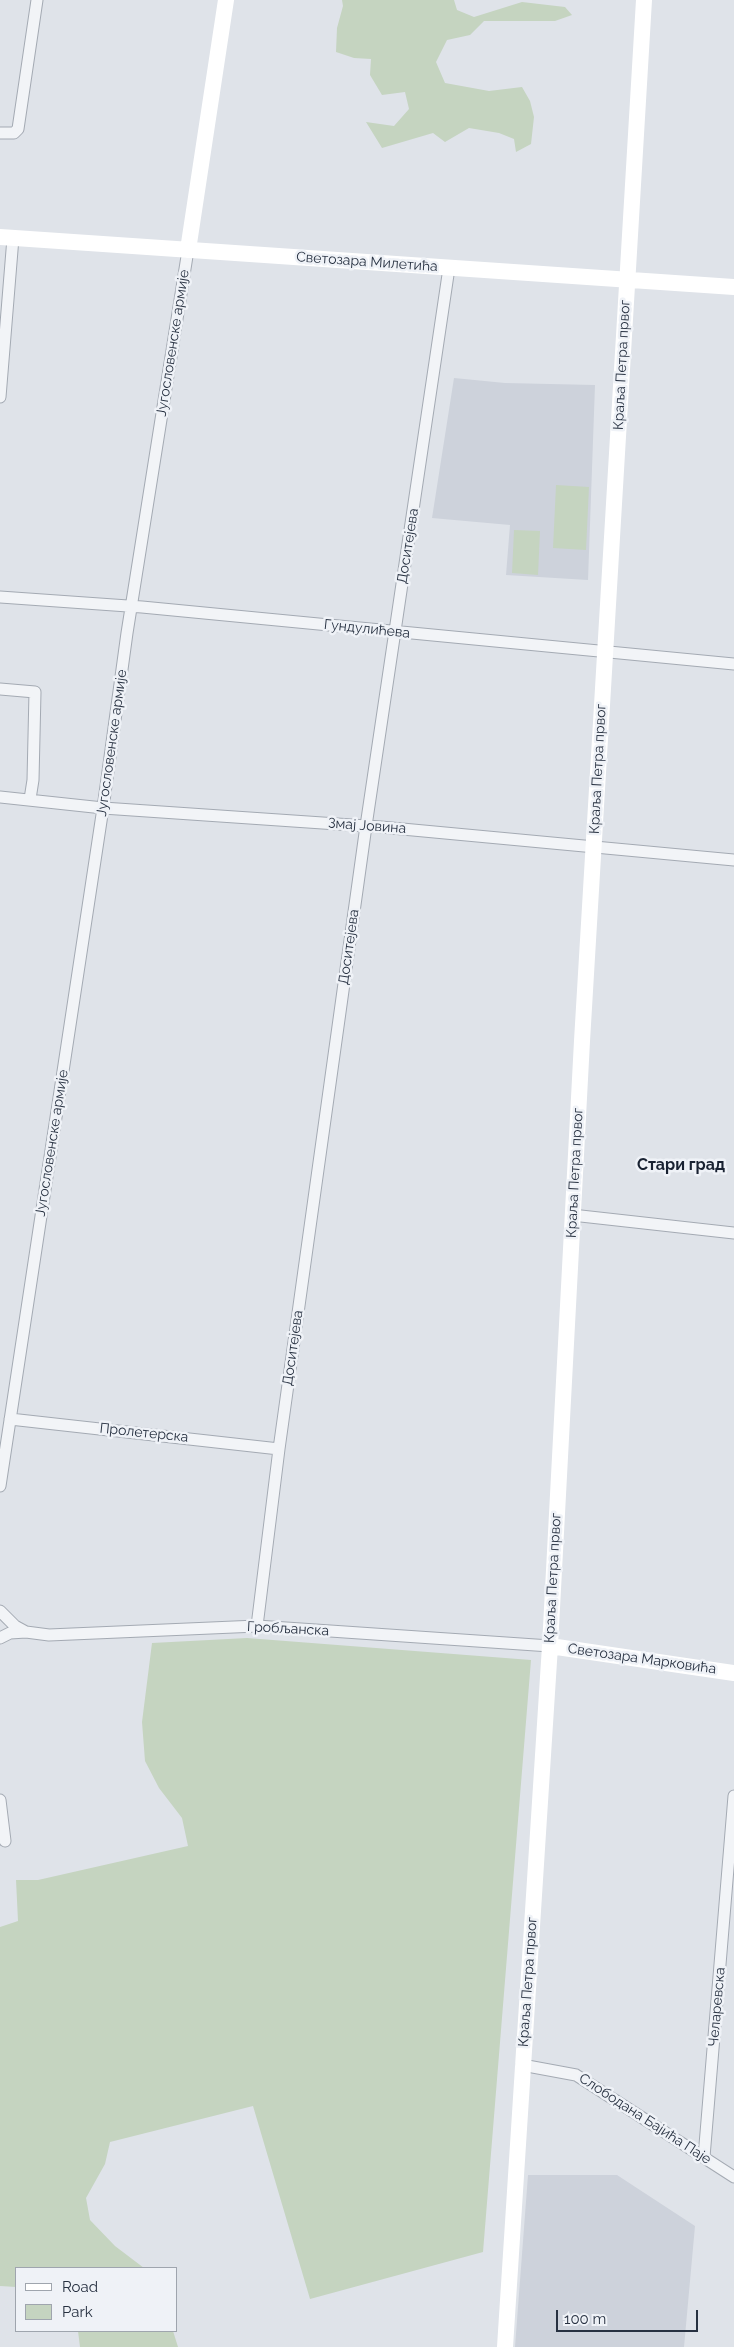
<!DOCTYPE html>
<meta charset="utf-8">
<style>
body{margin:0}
#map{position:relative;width:734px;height:2347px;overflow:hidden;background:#dfe3e9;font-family:Raleway,sans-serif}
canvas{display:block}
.legend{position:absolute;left:15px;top:2267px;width:162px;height:65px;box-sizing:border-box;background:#eff2f7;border:1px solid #9fa5ae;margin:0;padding:6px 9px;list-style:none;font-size:15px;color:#273141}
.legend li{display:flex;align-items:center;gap:10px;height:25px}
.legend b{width:25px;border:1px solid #9fa5ae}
.scale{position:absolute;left:556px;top:2310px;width:142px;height:22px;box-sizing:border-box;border:2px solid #273141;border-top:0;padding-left:6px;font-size:15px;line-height:18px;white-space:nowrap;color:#273141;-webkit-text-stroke:4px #eff2f7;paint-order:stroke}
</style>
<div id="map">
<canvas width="734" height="2347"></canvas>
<ul class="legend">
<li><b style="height:6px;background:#fff"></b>Road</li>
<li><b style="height:14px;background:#c5d4c0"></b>Park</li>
</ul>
<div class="scale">100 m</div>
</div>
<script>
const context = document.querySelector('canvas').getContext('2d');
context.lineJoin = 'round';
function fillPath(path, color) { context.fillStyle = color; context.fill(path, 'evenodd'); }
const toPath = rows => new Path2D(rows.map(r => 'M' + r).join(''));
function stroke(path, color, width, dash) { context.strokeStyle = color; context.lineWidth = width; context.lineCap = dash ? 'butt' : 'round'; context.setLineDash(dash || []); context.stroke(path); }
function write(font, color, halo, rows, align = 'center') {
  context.font = font + ' Raleway,sans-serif'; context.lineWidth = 5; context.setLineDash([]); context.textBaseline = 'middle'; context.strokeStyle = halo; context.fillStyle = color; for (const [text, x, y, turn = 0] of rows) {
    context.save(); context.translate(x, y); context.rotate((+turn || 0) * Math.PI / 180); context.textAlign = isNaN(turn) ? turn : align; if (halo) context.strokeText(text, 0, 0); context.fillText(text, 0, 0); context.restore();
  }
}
fillPath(toPath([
 [454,378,505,383,595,385,588,580,506,575,510,525,432,518],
 [528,2175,617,2175,695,2226,684,2347,515,2347]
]), '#cdd2db');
fillPath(toPath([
 [342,0,454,0,457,10,474,17,522,2,565,7,572,15,555,21,484,21,470,35,447,40,436,62,445,83,489,91,522,87,530,101,534,117,531,144,516,152,514,139,499,133,469,128,445,142,433,133,382,148,366,122,394,126,409,109,405,92,382,95,370,75,371,59,354,58,336,52,337,28,343,6],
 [556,485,589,487,586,550,553,548],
 [514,530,540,531,538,575,512,573],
 [247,1638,531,1660,483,2252,310,2299,253,2106,110,2142,105,2164,86,2198,90,2220,115,2246,144,2268,16,2268,16,2287,0,2286,0,1927,18,1921,16,1880,38,1880,188,1846,182,1818,159,1788,145,1761,142,1722,152,1643],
 [78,2331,173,2331,178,2347,80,2347]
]), '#c5d4c0');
const street = toPath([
 [0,133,14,133,18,129,37,0],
 [0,397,13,238],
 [0,597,142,607,734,664],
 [0,689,35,692,33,780,30,799],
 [0,797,103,808,381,827,734,860],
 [572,1215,734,1233],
 [10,1419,279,1449],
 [0,1486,103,808,127,633,188,250],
 [0,1611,15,1626,26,1632,49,1635,257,1626,550,1646],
 [257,1626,279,1449,366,826,449,268],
 [0,1638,10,1633,26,1632],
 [0,1800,5,1841],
 [522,2065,576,2075,734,2177],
 [704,2157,734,1796]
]);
stroke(street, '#a4aab3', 13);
stroke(street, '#f2f4f7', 11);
stroke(toPath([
 [0,237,734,287],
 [188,250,226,0],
 [550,1646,734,1673],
 [505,2347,550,1646,582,1041,644,0]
]), '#fff', 16);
write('14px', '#273141', '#eff2f7', [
 ["Светозара Милетића",367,262,4],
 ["Југословенске армије",173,343,-81],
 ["Краља Петра првог",622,365,-87],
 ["Доситејева",408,546,-81],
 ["Гундулићева",367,629,6],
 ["Југословенске армије",112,743,-82],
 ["Краља Петра првог",598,769,-87],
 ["Змај Јовина",367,826,4],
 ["Доситејева",349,947,-82],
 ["Југословенске армије",52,1143,-81],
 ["Краља Петра првог",575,1173,-87],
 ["Доситејева",293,1348,-82],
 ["Пролетерска",144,1433,6],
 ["Краља Петра првог",553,1578,-87],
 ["Гробљанска",288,1629,3],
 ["Светозара Марковића",642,1659,8],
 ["Краља Петра првог",528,1982,-86],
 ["Челаревска",717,2007,-85],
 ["Слободана Бајића Паје",645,2119,33]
]);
write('bold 16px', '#192232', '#eff2f7', [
 ["Стари град",681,1165]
]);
</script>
